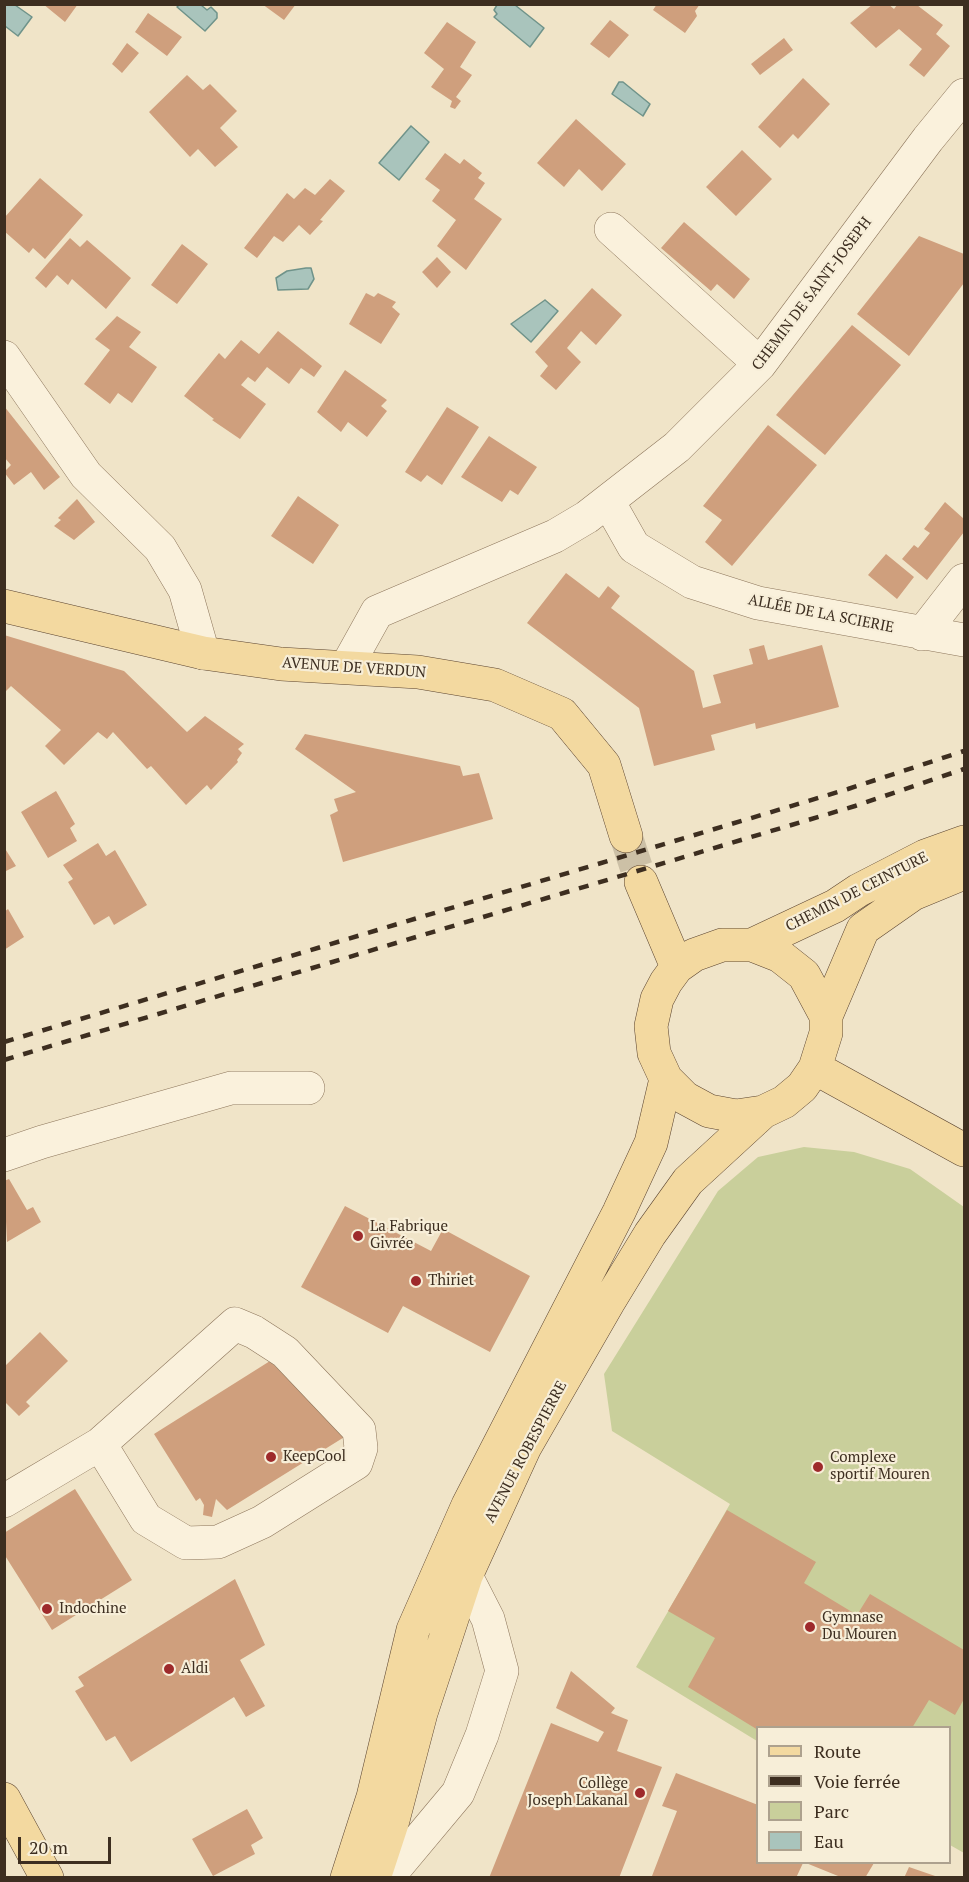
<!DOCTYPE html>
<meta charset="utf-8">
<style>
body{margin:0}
#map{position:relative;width:969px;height:1882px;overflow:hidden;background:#f0e4c8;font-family:"PT Serif",serif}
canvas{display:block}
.frame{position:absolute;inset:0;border:6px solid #3d2e20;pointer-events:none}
.legend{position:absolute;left:756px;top:1726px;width:195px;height:138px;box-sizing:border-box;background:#f7eed8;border:2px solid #ada18e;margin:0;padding:8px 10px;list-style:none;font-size:18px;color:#3d2e20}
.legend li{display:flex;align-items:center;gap:12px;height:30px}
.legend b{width:30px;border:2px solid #ada18e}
.scale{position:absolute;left:18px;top:1837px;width:93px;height:27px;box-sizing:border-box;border:3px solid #3d2e20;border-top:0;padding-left:8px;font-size:18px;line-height:21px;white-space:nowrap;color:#3d2e20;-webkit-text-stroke:4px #f7eed8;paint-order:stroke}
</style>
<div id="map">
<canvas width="969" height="1882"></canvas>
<div class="frame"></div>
<ul class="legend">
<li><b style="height:8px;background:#f3d9a0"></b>Route</li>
<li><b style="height:8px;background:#3d2e20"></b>Voie ferrée</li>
<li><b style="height:16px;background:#c9cf9b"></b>Parc</li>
<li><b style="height:16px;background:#a9c4bc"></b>Eau</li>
</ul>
<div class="scale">20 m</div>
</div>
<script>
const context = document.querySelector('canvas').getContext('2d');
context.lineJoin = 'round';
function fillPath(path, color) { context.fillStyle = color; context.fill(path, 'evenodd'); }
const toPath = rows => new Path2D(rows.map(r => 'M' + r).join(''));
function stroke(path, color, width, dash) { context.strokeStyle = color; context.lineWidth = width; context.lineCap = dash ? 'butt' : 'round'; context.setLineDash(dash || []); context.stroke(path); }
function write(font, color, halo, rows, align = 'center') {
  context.font = font + ' "PT Serif",serif'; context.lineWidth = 4.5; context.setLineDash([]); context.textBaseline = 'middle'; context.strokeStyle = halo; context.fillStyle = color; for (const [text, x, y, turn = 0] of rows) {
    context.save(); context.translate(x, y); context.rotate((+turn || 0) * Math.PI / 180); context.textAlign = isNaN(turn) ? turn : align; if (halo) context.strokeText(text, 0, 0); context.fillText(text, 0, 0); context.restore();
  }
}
fillPath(toPath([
 [804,1147,854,1152,910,1169,964,1207,964,1853,950,1845,950,1728,758,1728,757,1741,636,1667,730,1504,612,1431,604,1374,718,1191,758,1157]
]), '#c9cf9b');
const water = toPath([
 [4,5,15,5,32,17,18,36,5,26,4,5],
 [179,5,201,5,207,10,211,7,217,13,217,18,205,31,177,7,179,5],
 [497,5,515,5,544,28,530,47,494,17,497,14,494,10,497,5],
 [619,82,623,82,650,104,643,116,612,94,619,82],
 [411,126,429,142,399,180,379,163,411,126],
 [306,268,311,268,314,279,308,289,278,290,276,278,287,271,306,268],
 [545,300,558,311,531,342,511,324,545,300]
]);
fillPath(water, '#a9c4bc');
stroke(water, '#6f938a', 1.5);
fillPath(toPath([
 [43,4,78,4,65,22],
 [262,4,296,4,284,20],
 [657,4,700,4,695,11,697,16,685,33,653,10],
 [873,4,888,4,894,9,897,5,917,5,943,25,936,34,950,46,924,77,909,65,922,49,899,29,876,48,850,23],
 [148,13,182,37,167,56,135,32],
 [610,20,629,35,609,58,590,44],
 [447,22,476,42,460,67,472,75,456,97,461,101,455,109,450,107,452,101,431,87,444,69,424,53],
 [784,38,793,50,760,75,751,64],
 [127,43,139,53,122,73,112,64],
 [187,75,203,90,210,84,237,111,220,128,238,147,215,167,198,149,190,157,149,112],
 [803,78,830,104,798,139,793,134,780,148,758,127],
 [576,119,626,164,602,191,579,169,564,187,537,163],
 [742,150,772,179,736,216,706,187],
 [445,153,460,164,464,159,482,173,478,178,485,183,474,199,502,219,466,270,437,246,456,220,432,201,440,190,425,179],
 [40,178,83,215,45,259,33,248,29,253,4,231,4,218],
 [330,179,345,191,320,220,323,221,310,235,299,225,283,242,274,236,257,258,244,248,287,193,294,199,305,188,315,195],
 [684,222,750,279,734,299,717,284,711,291,661,248],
 [919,236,964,254,964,283,909,356,857,314],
 [70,238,80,247,87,240,131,278,106,309,72,279,68,285,57,275,46,288,35,278],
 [182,244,208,264,177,304,151,285],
 [437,257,451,272,437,288,422,272],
 [592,288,622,315,596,345,581,331,567,348,581,362,556,390,540,376,548,366,535,352],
 [366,293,374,297,378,293,396,302,392,307,400,314,381,344,349,324],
 [117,316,141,332,129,347,157,367,132,403,118,393,110,404,84,384,110,350,95,339],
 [852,325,901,365,825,455,776,415],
 [278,331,322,366,314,377,301,368,289,384,267,367,255,382,248,377,241,385,266,404,240,439,212,420,214,419,184,396,219,353,225,359,241,340,259,354],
 [345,370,387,400,381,406,387,411,367,437,348,422,341,432,317,412],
 [4,406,60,477,44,490,31,472,14,485,4,472,11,465,4,457],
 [447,407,479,427,442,485,427,475,421,482,405,472],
 [768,425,817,465,732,566,705,542,722,520,703,506],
 [489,436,537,467,518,495,510,490,502,502,461,477],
 [298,496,339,525,313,564,271,536],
 [77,499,95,522,74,540,54,526,61,520,58,518],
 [945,502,964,519,964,532,927,580,902,559,914,545,918,548,930,533,924,529],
 [886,554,914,577,897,599,868,575],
 [566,573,599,598,608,586,620,596,611,608,694,671,703,708,721,703,713,675,753,664,749,649,764,645,768,660,822,645,839,707,756,729,755,723,711,735,715,750,654,766,639,708,527,623],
 [4,635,124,671,187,732,205,716,244,744,238,749,242,753,237,760,238,762,211,790,207,785,186,805,151,766,147,769,113,732,107,739,98,732,64,765,45,746,61,730,11,686,4,693],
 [305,734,460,766,463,776,479,773,493,819,343,862,330,815,338,811,334,799,356,792,295,749],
 [56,791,75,824,70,828,77,841,48,858,21,812],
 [98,843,106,856,115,850,147,905,114,925,109,916,94,925,68,882,73,879,63,865],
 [4,847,16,866,4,872],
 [8,909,24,937,4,950,4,912],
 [9,1179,27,1210,33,1207,41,1222,7,1242,4,1181],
 [345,1206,431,1251,443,1229,530,1276,490,1352,403,1306,388,1333,301,1287],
 [40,1332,68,1361,26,1402,30,1406,19,1416,4,1401,4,1367],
 [270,1361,346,1436,227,1510,216,1499,212,1517,203,1515,204,1505,200,1498,196,1501,154,1434],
 [75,1489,132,1580,52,1630,4,1554,4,1533],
 [727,1510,816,1562,804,1583,857,1615,870,1594,964,1650,964,1699,955,1715,929,1700,912,1728,758,1728,758,1730,688,1687,715,1638,668,1611],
 [235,1579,265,1645,240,1660,265,1706,246,1717,234,1697,131,1762,115,1736,106,1741,75,1691,84,1686,78,1677],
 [571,1671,615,1708,611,1713,628,1720,617,1751,662,1767,619,1878,489,1878,551,1723,598,1742,604,1732,556,1708],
 [676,1773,758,1805,758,1863,803,1863,796,1878,652,1876,677,1811,662,1806],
 [247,1809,263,1838,251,1845,255,1854,213,1876,192,1839],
 [806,1863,874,1863,865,1878,843,1878],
 [909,1867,938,1877,938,1878,904,1878]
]), '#cf9f7d');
stroke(toPath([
 [626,836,641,882]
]), '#ccc0a6', 33, [33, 16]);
const minor = toPath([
 [611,229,760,364],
 [4,357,86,475,160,548,185,590,203,653],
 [608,501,634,547,692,582,758,603,964,640],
 [922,634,964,580],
 [347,666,377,612,555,536,587,517,677,447,760,364,928,139,964,95],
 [4,1155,42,1142,231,1088,308,1088],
 [4,1501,100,1444,235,1324,254,1332,285,1352,359,1430,361,1448,356,1463,262,1522,218,1542,186,1543,146,1519,100,1444],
 [387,1878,458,1793,482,1735,502,1671,488,1619,466,1576]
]);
const major = toPath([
 [4,606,203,653,281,664,418,672,495,685,562,714,604,765,626,836],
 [641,882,677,967],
 [722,945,752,945,780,956,804,975,826,1016,826,1033,815,1068,802,1087,784,1102,763,1112,736,1116,709,1111,685,1098,666,1079,654,1053,651,1026,657,999,666,982,677,967,694,955,722,945],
 [752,945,835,906,859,890,925,856,964,842],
 [826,1016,863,929,913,894,964,873],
 [815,1068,964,1150],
 [4,1799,47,1878],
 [347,1878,373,1797,413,1630,468,1505,619,1212,651,1143,666,1079],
 [374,1878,393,1820,421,1713,466,1576,525,1447,608,1303,650,1234,688,1181,763,1112]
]);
stroke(minor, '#8d765c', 34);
stroke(major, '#5b4430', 34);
stroke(minor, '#faf1dc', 33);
stroke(major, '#f3d9a0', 33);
stroke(toPath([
 [4,1042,848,789,964,751],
 [4,1060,855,806,964,769]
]), '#3d2e20', 4.5, [10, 10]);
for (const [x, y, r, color] of [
 [358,1236,6,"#9e2a2b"],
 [416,1281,6,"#9e2a2b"],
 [271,1457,6,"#9e2a2b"],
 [818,1467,6,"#9e2a2b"],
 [47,1609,6,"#9e2a2b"],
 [810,1627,6,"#9e2a2b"],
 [169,1669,6,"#9e2a2b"],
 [640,1793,6,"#9e2a2b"]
]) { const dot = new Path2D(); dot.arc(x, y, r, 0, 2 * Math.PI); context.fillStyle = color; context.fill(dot); stroke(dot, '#f7eed8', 2); }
write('15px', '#3d2e20', '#f7eed8', [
 ["CHEMIN DE SAINT-JOSEPH",812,294,-53],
 ["ALLÉE DE LA SCIERIE",821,614,11],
 ["AVENUE DE VERDUN",354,668,4],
 ["CHEMIN DE CEINTURE",857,892,-27],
 ["AVENUE ROBESPIERRE",526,1452,-62]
]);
write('15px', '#3d2e20', '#f7eed8', [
 ["La Fabrique",370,1227],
 ["Givrée",370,1244],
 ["Thiriet",428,1281],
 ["KeepCool",283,1457],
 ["Complexe",830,1458],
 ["sportif Mouren",830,1475],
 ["Indochine",59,1609],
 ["Gymnase",822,1618],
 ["Du Mouren",822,1635],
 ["Aldi",181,1669],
 ["Collège",628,1784,"right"],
 ["Joseph Lakanal",628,1801,"right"]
], 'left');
</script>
